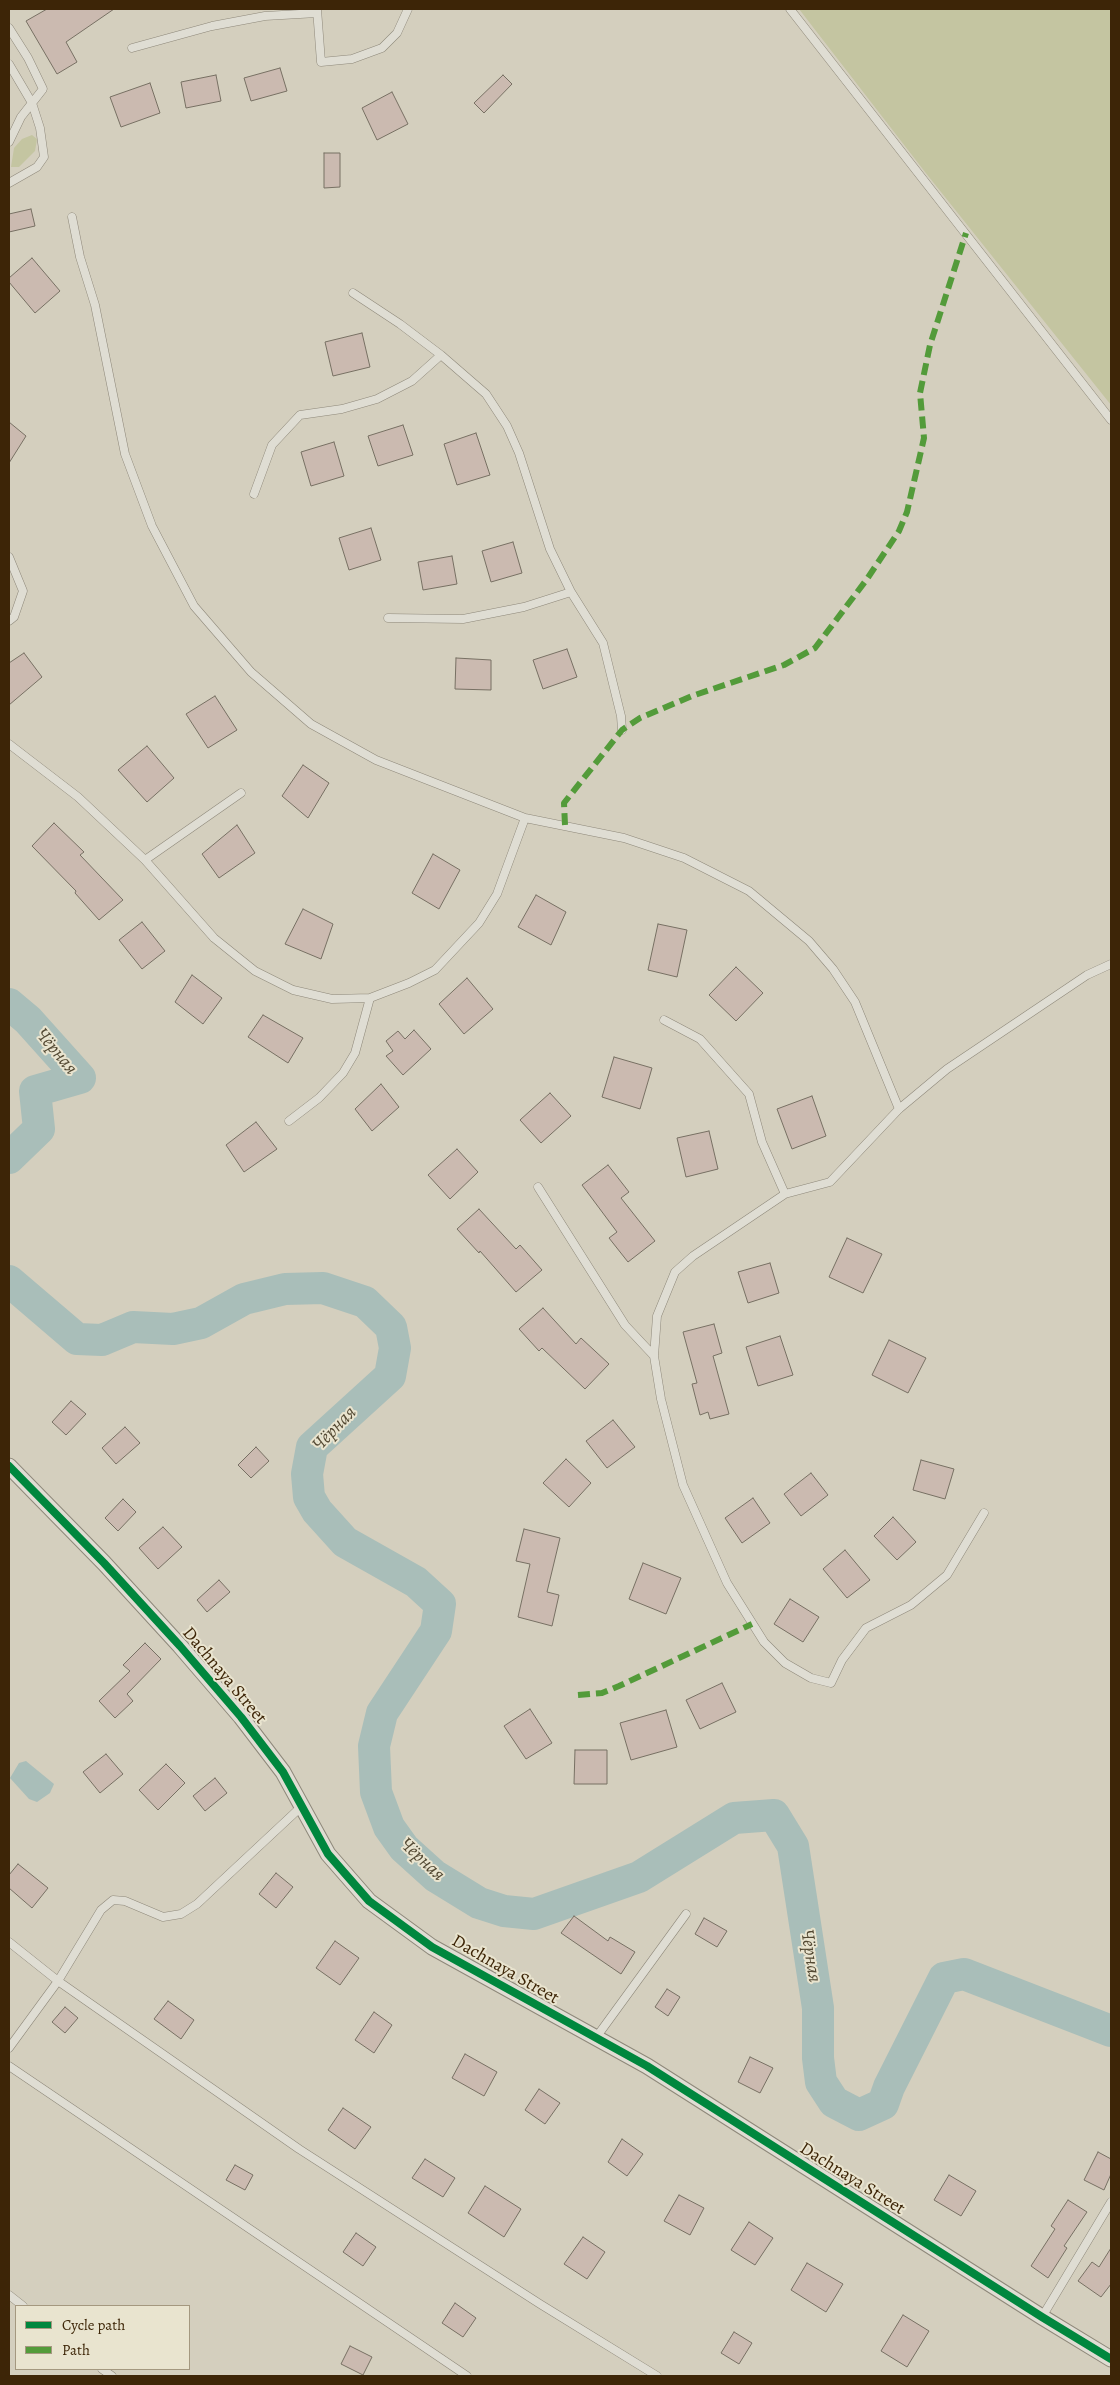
<!DOCTYPE html>
<meta charset="utf-8">
<style>
body{margin:0}
#map{position:relative;width:1120px;height:2385px;overflow:hidden;background:#d4cfbe;font-family:Alegreya,serif}
canvas{display:block}
.frame{position:absolute;inset:0;border:10px solid #3d2507;pointer-events:none}
.legend{position:absolute;left:15px;top:2305px;width:175px;height:65px;box-sizing:border-box;background:#e9e4cf;border:1px solid #a4987f;margin:0;padding:6px 9px;list-style:none;font-size:15px;color:#3d2507}
.legend li{display:flex;align-items:center;gap:10px;height:25px}
.legend b{width:25px;border:1px solid #a4987f}
</style>
<div id="map">
<canvas width="1120" height="2385"></canvas>
<div class="frame"></div>
<ul class="legend">
<li><b style="height:6px;background:#00873e"></b>Cycle path</li>
<li><b style="height:6px;background:#539b3a"></b>Path</li>
</ul>
</div>
<script>
const context = document.querySelector('canvas').getContext('2d');
context.lineJoin = 'round';
function fillPath(path, color) { context.fillStyle = color; context.fill(path, 'evenodd'); }
const toPath = rows => new Path2D(rows.map(r => 'M' + r).join(''));
function stroke(path, color, width, dash) { context.strokeStyle = color; context.lineWidth = width; context.lineCap = dash ? 'butt' : 'round'; context.setLineDash(dash || []); context.stroke(path); }
function write(font, color, halo, rows, align = 'center') {
  context.font = font + ' Alegreya,serif'; context.lineWidth = 4; context.setLineDash([]); context.textBaseline = 'middle'; context.strokeStyle = halo; context.fillStyle = color; for (const [text, x, y, turn = 0] of rows) {
    context.save(); context.translate(x, y); context.rotate((+turn || 0) * Math.PI / 180); context.textAlign = isNaN(turn) ? turn : align; if (halo) context.strokeText(text, 0, 0); context.fillText(text, 0, 0); context.restore();
  }
}
fillPath(toPath([
 [799,9,1111,9,1111,405,925,172],
 [32,135,37,139,35,151,19,167,11,167,14,148,22,139]
]), '#c4c5a1');
fillPath(toPath([
 [26,1761,54,1784,50,1793,37,1802,29,1799,10,1778,19,1763]
]), '#a9beb9');
stroke(toPath([
 [9,1004,28,1020,80,1078,35,1091,39,1129,9,1158],
 [9,1281,77,1339,102,1340,133,1327,173,1329,201,1323,244,1299,285,1289,323,1288,365,1302,391,1327,395,1348,390,1376,312,1447,307,1474,309,1497,317,1511,345,1542,416,1582,440,1604,436,1631,382,1713,374,1746,376,1792,389,1827,404,1848,435,1876,479,1903,504,1911,534,1914,639,1877,734,1818,774,1815,793,1846,818,2008,818,2058,821,2082,834,2102,859,2115,883,2104,889,2087,944,1978,964,1974,1111,2031]
]), '#a9beb9', 32);
const building = toPath([
 [47,9,114,9,66,42,77,62,57,74,26,21,47,9],
 [280,68,287,91,251,101,244,78,280,68],
 [216,75,221,101,186,108,181,82,216,75],
 [503,75,512,84,484,113,474,103,503,75],
 [150,83,160,113,121,127,110,97,150,83],
 [392,92,408,124,377,140,362,108,392,92],
 [324,153,340,153,340,187,324,188,324,153],
 [31,209,35,226,9,232,9,214,31,209],
 [32,258,60,291,35,313,9,282,9,278,32,258],
 [362,333,370,367,333,376,325,342,362,333],
 [9,422,26,436,9,463,9,422],
 [403,425,413,455,378,466,368,436,403,425],
 [476,433,490,475,457,485,444,444,476,433],
 [334,442,344,476,311,486,301,452,334,442],
 [371,528,381,560,349,570,339,538,371,528],
 [513,542,522,573,491,582,482,551,513,542],
 [452,556,457,584,423,590,418,562,452,556],
 [567,649,577,677,543,689,533,660,567,649],
 [24,653,42,677,9,705,9,663,24,653],
 [456,658,491,660,491,690,455,689,456,658],
 [215,696,237,730,208,748,186,714,215,696],
 [147,746,174,778,147,802,118,770,147,746],
 [303,765,329,783,308,818,282,796,303,765],
 [54,823,84,852,80,855,123,900,99,920,75,893,76,891,32,846,54,823],
 [237,825,255,853,219,878,202,854,237,825],
 [433,854,460,870,439,909,412,893,433,854],
 [536,895,566,912,551,945,518,927,536,895],
 [303,909,333,924,321,959,285,944,303,909],
 [142,922,165,951,142,969,119,940,142,922],
 [658,924,687,930,677,977,648,970,658,924],
 [736,967,763,993,736,1021,709,995,736,967],
 [192,975,222,998,203,1024,175,1002,192,975],
 [467,978,493,1009,464,1034,439,1004,467,978],
 [263,1015,303,1038,288,1063,248,1037,263,1015],
 [414,1030,431,1049,403,1075,386,1056,393,1051,386,1041,398,1031,405,1039,414,1030],
 [614,1057,652,1068,640,1109,602,1097,614,1057],
 [381,1084,399,1107,372,1131,355,1109,381,1084],
 [550,1093,571,1116,541,1143,520,1120,550,1093],
 [812,1096,826,1136,792,1149,777,1109,812,1096],
 [256,1122,277,1149,244,1172,226,1145,256,1122],
 [709,1131,718,1169,686,1177,677,1138,709,1131],
 [457,1149,478,1172,450,1199,428,1175,457,1149],
 [608,1165,629,1192,621,1198,655,1241,628,1262,609,1238,617,1232,582,1185,608,1165],
 [479,1209,516,1249,520,1245,542,1270,516,1292,480,1251,479,1253,457,1229,479,1209],
 [847,1238,882,1254,863,1293,829,1277,847,1238],
 [770,1263,779,1293,748,1303,738,1272,770,1263],
 [543,1308,576,1344,581,1338,609,1364,585,1389,542,1348,539,1351,519,1329,543,1308],
 [714,1324,722,1353,713,1356,729,1414,710,1419,708,1412,700,1415,692,1384,697,1383,683,1332,714,1324],
 [780,1336,793,1375,758,1386,746,1347,780,1336],
 [889,1340,926,1358,908,1393,872,1375,889,1340],
 [71,1401,86,1414,66,1435,52,1422,71,1401],
 [613,1420,635,1447,607,1468,586,1441,613,1420],
 [125,1427,140,1443,116,1464,102,1448,125,1427],
 [256,1447,269,1461,251,1478,238,1465,256,1447],
 [566,1459,591,1483,569,1507,543,1483,566,1459],
 [921,1460,954,1469,945,1499,913,1490,921,1460],
 [811,1473,828,1495,801,1516,784,1494,811,1473],
 [753,1498,770,1523,742,1543,725,1518,753,1498],
 [123,1499,136,1512,118,1531,105,1518,123,1499],
 [893,1517,916,1542,897,1560,874,1536,893,1517],
 [163,1527,182,1547,158,1569,139,1548,163,1527],
 [524,1529,560,1538,547,1592,559,1595,552,1626,518,1617,530,1564,516,1561,524,1529],
 [845,1550,870,1580,847,1598,823,1569,845,1550],
 [643,1563,681,1578,666,1614,629,1599,643,1563],
 [219,1580,230,1592,207,1612,197,1600,219,1580],
 [790,1599,819,1617,803,1642,774,1624,790,1599],
 [145,1643,161,1659,127,1694,133,1701,115,1718,99,1701,130,1671,123,1665,145,1643],
 [722,1683,736,1712,700,1729,686,1700,722,1683],
 [530,1709,552,1743,526,1759,504,1726,530,1709],
 [666,1710,677,1747,631,1760,620,1723,666,1710],
 [575,1750,607,1750,607,1784,574,1784,575,1750],
 [106,1754,123,1774,100,1793,83,1772,106,1754],
 [166,1764,185,1783,158,1810,139,1790,166,1764],
 [215,1778,227,1793,205,1811,193,1796,215,1778],
 [18,1864,48,1888,32,1908,9,1888,9,1875,18,1864],
 [276,1873,293,1887,276,1908,259,1894,276,1873],
 [574,1916,608,1941,610,1937,635,1952,621,1974,561,1933,574,1916],
 [704,1918,727,1931,717,1947,695,1934,704,1918],
 [335,1941,359,1958,340,1985,316,1968,335,1941],
 [667,1989,680,1997,668,2016,655,2007,667,1989],
 [168,2001,194,2020,181,2039,154,2019,168,2001],
 [65,2007,78,2018,65,2033,52,2022,65,2007],
 [374,2012,392,2025,374,2053,355,2040,374,2012],
 [465,2054,497,2072,484,2096,452,2078,465,2054],
 [750,2057,773,2068,760,2093,738,2082,750,2057],
 [539,2089,560,2103,545,2124,525,2110,539,2089],
 [343,2108,371,2127,355,2149,328,2130,343,2108],
 [622,2139,643,2154,627,2176,608,2162,622,2139],
 [1098,2152,1111,2159,1111,2174,1104,2190,1084,2180,1098,2152],
 [425,2159,455,2178,443,2197,412,2178,425,2159],
 [235,2165,253,2175,245,2190,226,2180,235,2165],
 [949,2175,976,2191,961,2216,934,2200,949,2175],
 [485,2186,521,2209,504,2237,468,2213,485,2186],
 [679,2195,704,2208,690,2235,664,2221,679,2195],
 [1068,2200,1087,2212,1064,2246,1067,2248,1048,2278,1031,2266,1055,2229,1051,2226,1068,2200],
 [749,2222,773,2238,755,2265,731,2250,749,2222],
 [356,2233,376,2247,363,2266,343,2252,356,2233],
 [583,2237,605,2252,587,2279,564,2264,583,2237],
 [1111,2248,1111,2284,1101,2297,1078,2281,1092,2262,1099,2267,1111,2248],
 [807,2263,843,2284,826,2312,791,2290,807,2263],
 [455,2303,476,2318,463,2337,442,2323,455,2303],
 [903,2315,929,2331,907,2367,881,2351,903,2315],
 [734,2332,752,2343,739,2364,721,2353,734,2332],
 [350,2346,372,2357,363,2375,341,2364,350,2346]
]);
fillPath(building, '#cbbab0');
stroke(building, '#777063', 1);
const service = toPath([
 [317,9,321,62,352,59,382,48,397,33,408,9],
 [790,9,1111,420],
 [9,28,28,58,43,89,21,117,9,142],
 [132,48,212,26,265,16,317,13],
 [9,64,32,103,40,128,44,157,37,167,9,183],
 [72,217,80,257,95,305,125,454,152,526,194,606,251,672,311,724,376,760,525,818,624,838,684,858,749,891,809,941,833,969,855,1002,899,1109],
 [353,293,400,324,441,355,486,394,507,426,519,453,550,549,571,592,603,643,621,716,622,730],
 [254,494,272,445,300,415,342,409,377,399,412,381,441,355],
 [9,557,23,591,14,617,9,621],
 [388,618,463,619,524,607,571,592],
 [9,744,78,797,145,860,214,938,255,971,293,990,332,999,370,998,409,983,435,970,479,923,497,894,525,818],
 [145,860,241,793],
 [664,1020,700,1039,749,1094,762,1142,785,1194],
 [289,1121,319,1098,343,1073,355,1053,370,998],
 [538,1187,625,1325,654,1356],
 [984,1513,947,1575,911,1605,866,1628,842,1660,831,1683,811,1678,785,1663,764,1642,727,1583,683,1485,661,1399,654,1356,657,1316,675,1272,693,1256,785,1194,830,1182,899,1109,947,1069,1087,975,1111,964],
 [9,1942,58,1981,299,2149,540,2304,657,2376],
 [595,2039,686,1914],
 [9,2048,58,1981,101,1910,113,1900,125,1901,163,1917,181,1914,197,1904,302,1806],
 [9,2066,467,2376],
 [9,2295,23,2306],
 [1042,2317,1111,2202],
 [102,2369,112,2376]
]);
const minor = toPath([
 [9,1466,104,1563,180,1646,241,1717,283,1772,328,1854,369,1901,432,1947,647,2066,1042,2317,1111,2359]
]);
stroke(service, '#8e887a', 9);
stroke(minor, '#8e887a', 17);
stroke(service, '#dfddd3', 8);
stroke(minor, '#dfddd3', 15);
stroke(toPath([
 [565,825,564,803,622,730,640,718,692,696,784,665,815,648,867,579,899,531,907,512,924,438,920,393,930,345,966,233],
 [578,1695,602,1693,619,1686,752,1624]
]), '#539b3a', 6, [12, 6]);
stroke(toPath([
 [9,1466,104,1563,180,1646,241,1717,283,1772,328,1854,369,1901,432,1947,647,2066,1042,2317,1111,2359]
]), '#00873e', 8);
write('18px', '#3d2507', '#e9e4cf', [
 ["Dachnaya Street",224,1676,50],
 ["Dachnaya Street",505,1970,30],
 ["Dachnaya Street",852,2179,32]
]);
write('italic 19px', '#534933', '#e9e4cf', [
 ["Чёрная",56,1052,50],
 ["Чёрная",335,1429,-46],
 ["Чёрная",422,1860,43],
 ["Чёрная",810,1956,81]
]);
</script>
